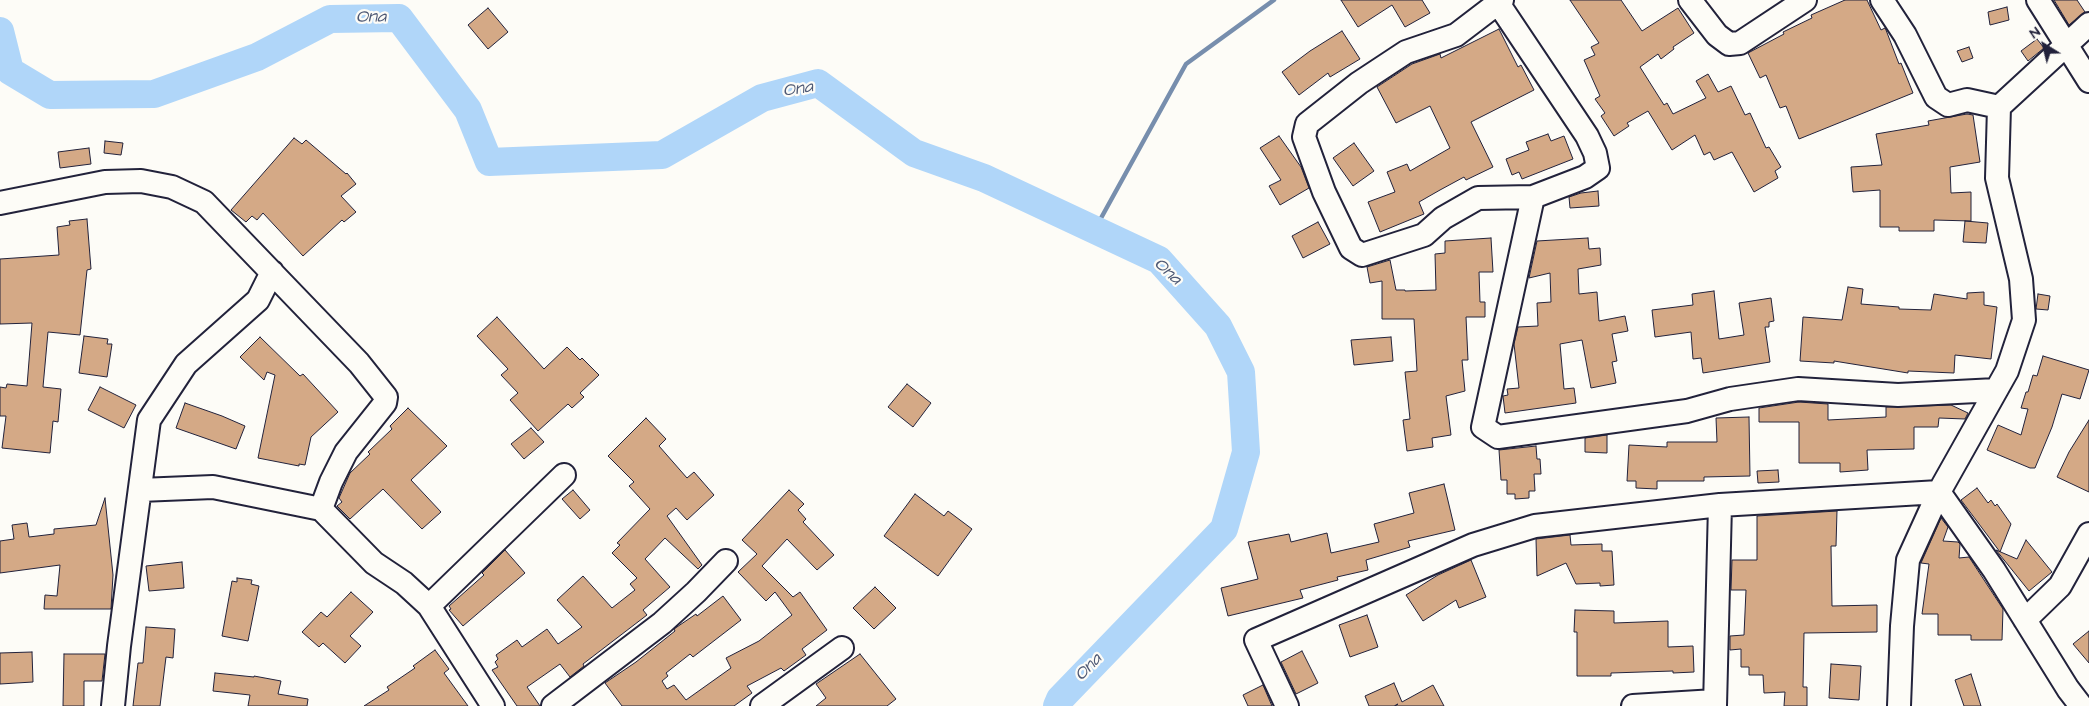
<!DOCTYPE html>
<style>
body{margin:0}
#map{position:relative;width:2089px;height:706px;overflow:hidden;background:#fdfcf7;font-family:"Architects Daughter",sans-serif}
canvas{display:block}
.north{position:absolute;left:2019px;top:20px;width:50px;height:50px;-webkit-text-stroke:4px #fdfcf7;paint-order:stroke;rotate:324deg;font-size:14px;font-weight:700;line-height:20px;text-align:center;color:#22223b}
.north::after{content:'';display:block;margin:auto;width:18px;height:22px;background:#22223b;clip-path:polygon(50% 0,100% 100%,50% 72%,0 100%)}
</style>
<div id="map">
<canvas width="2089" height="706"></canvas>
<div class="north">N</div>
</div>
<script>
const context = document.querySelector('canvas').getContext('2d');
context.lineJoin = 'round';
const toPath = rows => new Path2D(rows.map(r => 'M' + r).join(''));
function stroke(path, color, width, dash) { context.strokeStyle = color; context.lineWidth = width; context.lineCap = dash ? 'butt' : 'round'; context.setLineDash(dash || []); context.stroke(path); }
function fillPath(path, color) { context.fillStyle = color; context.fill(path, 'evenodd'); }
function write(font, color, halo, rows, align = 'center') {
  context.font = font + ' "Architects Daughter",sans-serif'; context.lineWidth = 4.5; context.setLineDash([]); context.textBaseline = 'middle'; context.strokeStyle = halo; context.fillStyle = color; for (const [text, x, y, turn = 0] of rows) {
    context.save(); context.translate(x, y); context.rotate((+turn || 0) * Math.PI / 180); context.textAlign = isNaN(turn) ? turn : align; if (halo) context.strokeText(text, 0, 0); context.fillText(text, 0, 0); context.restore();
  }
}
stroke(toPath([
 [1095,229,1186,64,1274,0]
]), '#778ead', 4.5);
stroke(toPath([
 [0,31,10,71,50,95,154,94,257,57,330,19,399,18,468,110,489,162,662,155,762,98,818,83,914,153,984,178,1159,260,1218,326,1241,372,1246,452,1224,529,1060,699,1057,706]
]), '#b0d6f9', 28);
const building = toPath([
 [1341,0,1422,0,1430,13,1405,27,1392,5,1358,27,1341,0],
 [1570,0,1621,0,1642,31,1678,8,1694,33,1673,47,1674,49,1661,59,1658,54,1640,67,1664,105,1667,103,1673,114,1706,98,1696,81,1708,74,1718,92,1731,86,1745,115,1750,113,1766,148,1769,147,1781,167,1775,171,1778,178,1754,192,1732,152,1714,160,1710,152,1704,155,1695,135,1672,150,1648,111,1627,123,1629,126,1614,136,1601,116,1605,113,1595,99,1600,96,1584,60,1595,55,1591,47,1599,43,1570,0],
 [1845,0,1867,0,1881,30,1885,28,1886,30,1899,64,1901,63,1913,93,1799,139,1786,106,1780,108,1766,75,1760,78,1748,53,1784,34,1783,32,1812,18,1811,15,1845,0],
 [2054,0,2077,0,2085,12,2069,25,2054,0],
 [2007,7,2009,20,1990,25,1988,12,2007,7],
 [488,8,508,32,488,49,468,25,488,8],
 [1499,29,1518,67,1521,65,1534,90,1471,122,1493,167,1466,180,1464,177,1440,190,1419,202,1424,214,1380,232,1368,202,1395,192,1387,172,1407,164,1410,171,1450,148,1430,106,1396,123,1377,87,1412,64,1440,54,1441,58,1499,29],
 [1342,31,1360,59,1330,77,1328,73,1299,95,1282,72,1310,51,1342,31],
 [2037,39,2044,48,2028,61,2021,51,2037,39],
 [1969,47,1973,58,1962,62,1957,51,1969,47],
 [1967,114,1973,115,1980,162,1950,167,1951,193,1971,192,1971,221,1934,220,1934,231,1899,231,1899,227,1880,227,1880,190,1853,192,1851,167,1882,165,1876,134,1929,125,1928,121,1967,114],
 [1548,134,1551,141,1564,136,1573,159,1522,179,1519,172,1512,175,1506,159,1529,150,1526,142,1548,134],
 [1279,136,1301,167,1309,188,1280,205,1269,186,1281,180,1260,148,1279,136],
 [294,138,302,144,306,140,346,174,347,173,356,184,341,196,356,212,344,222,342,220,303,256,263,213,257,220,252,216,246,222,231,210,294,138],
 [105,141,123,143,121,155,104,153,105,141],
 [1354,143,1374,171,1353,186,1333,158,1354,143],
 [89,148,91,164,60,168,58,152,89,148],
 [1598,191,1599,206,1570,208,1569,197,1581,193,1598,191],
 [87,219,91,269,87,270,80,335,48,332,43,387,61,389,58,422,53,421,50,453,2,448,6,416,0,416,0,387,6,388,7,384,27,386,32,323,0,324,0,259,59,255,57,227,70,225,69,221,87,219],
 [1965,221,1988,223,1986,243,1963,242,1965,221],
 [1318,222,1330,244,1303,258,1292,236,1318,222],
 [1491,238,1493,272,1479,272,1480,302,1485,302,1485,317,1466,317,1468,360,1462,360,1465,391,1446,396,1451,435,1432,438,1433,447,1407,451,1403,420,1410,419,1405,372,1417,371,1414,319,1382,319,1382,281,1370,283,1367,267,1390,260,1396,290,1405,290,1405,291,1436,290,1435,254,1445,253,1445,241,1491,238],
 [1588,238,1589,249,1600,248,1601,265,1578,269,1579,294,1597,292,1599,321,1625,316,1628,331,1612,334,1617,361,1612,362,1616,383,1591,388,1582,340,1560,344,1564,389,1574,388,1576,403,1505,413,1503,396,1508,395,1507,389,1519,388,1514,344,1518,327,1538,326,1537,303,1551,302,1550,273,1529,278,1537,241,1588,238],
 [1848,287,1863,289,1861,304,1899,307,1899,309,1931,310,1934,294,1967,299,1967,293,1984,292,1984,305,1997,307,1991,359,1955,355,1954,373,1908,371,1908,373,1834,361,1834,363,1800,361,1803,317,1842,320,1848,287],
 [1714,291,1719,339,1744,335,1739,303,1771,298,1774,321,1769,322,1769,327,1765,327,1770,362,1703,373,1701,358,1693,359,1691,332,1655,337,1652,310,1693,305,1692,294,1714,291],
 [2038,294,2050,296,2048,310,2036,309,2038,294],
 [497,317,544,369,567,347,580,360,582,358,599,375,580,393,584,397,572,408,568,404,538,431,510,400,518,393,501,375,508,369,477,336,497,317],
 [84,336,108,339,107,344,112,344,107,377,79,373,84,336],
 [260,337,300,376,303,374,338,412,311,437,305,465,299,464,299,466,258,458,275,375,267,372,264,380,240,357,260,337],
 [1391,337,1393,361,1354,365,1351,340,1391,337],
 [2043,356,2089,370,2080,399,2062,394,2052,427,2035,468,2030,468,1987,450,1998,425,2021,435,2028,409,2021,408,2026,392,2028,392,2033,375,2037,376,2043,356],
 [907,384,931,403,913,427,888,407,907,384],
 [100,387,136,405,124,428,88,410,100,387],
 [1799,402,1828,404,1828,420,1886,417,1886,407,1951,405,1968,413,1965,419,1939,418,1938,427,1914,427,1914,449,1867,450,1868,470,1840,472,1840,463,1799,463,1799,422,1759,422,1759,408,1799,402],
 [185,403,222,416,245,426,236,449,176,428,185,403],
 [408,408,447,446,411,480,441,512,422,529,383,489,350,519,337,506,342,502,339,498,350,473,370,454,368,452,392,429,390,426,408,408],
 [1749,417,1750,476,1704,477,1704,481,1657,481,1657,489,1636,488,1636,481,1627,481,1629,445,1667,447,1667,442,1717,442,1716,418,1749,417],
 [646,418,666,439,659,446,687,478,694,472,714,495,687,520,676,508,667,516,702,565,698,569,665,538,645,559,670,587,643,610,647,615,583,664,584,666,570,677,560,664,527,687,540,706,517,706,492,670,498,667,495,662,498,659,496,655,517,640,522,647,547,629,558,644,582,627,557,600,583,576,612,608,635,590,630,584,637,578,612,553,620,545,617,543,650,509,629,486,634,482,608,456,646,418],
 [2089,420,2089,492,2057,477,2069,452,2089,420],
 [531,428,544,442,524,459,511,444,531,428],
 [1607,435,1607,453,1585,452,1585,438,1607,435],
 [1536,446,1537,459,1540,459,1541,474,1534,474,1535,491,1529,491,1529,498,1515,499,1515,494,1507,494,1507,480,1501,480,1499,450,1536,446],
 [1778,470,1779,482,1758,483,1757,471,1778,470],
 [1444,484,1455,530,1408,541,1410,547,1366,560,1368,570,1337,577,1338,580,1300,590,1303,598,1228,616,1221,588,1258,579,1248,542,1289,534,1291,542,1327,533,1331,553,1379,542,1374,524,1414,513,1409,493,1444,484],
 [1977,488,1988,503,1991,500,1995,506,1997,504,2011,524,2000,552,1961,500,1977,488],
 [573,490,590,510,580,519,562,499,573,490],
 [789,490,804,504,798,510,806,519,803,522,834,555,817,570,787,539,762,566,793,597,800,592,827,630,802,649,806,655,784,671,781,668,747,686,752,693,734,706,622,706,605,683,636,662,675,631,674,629,696,614,697,616,723,596,741,620,693,657,690,654,666,673,668,676,662,681,667,689,674,685,686,700,731,668,726,658,759,641,792,615,775,592,766,601,738,572,757,554,742,540,789,490],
 [915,494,944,516,948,511,972,529,938,576,884,536,915,494],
 [105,498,113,575,111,609,44,609,45,595,57,596,60,565,0,573,0,541,14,539,12,525,27,523,29,537,54,534,54,529,96,525,105,498],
 [1837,511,1836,546,1831,546,1832,606,1877,605,1877,632,1804,633,1803,687,1807,687,1807,706,1784,706,1785,692,1764,693,1763,675,1749,675,1749,667,1741,667,1741,649,1730,650,1730,636,1744,635,1746,590,1731,590,1732,560,1757,560,1757,516,1837,511],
 [1941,518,1948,527,1943,541,1958,542,1960,544,1959,558,1969,557,2003,609,2002,640,1971,640,1971,635,1938,635,1938,614,1922,614,1929,564,1921,563,1941,518],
 [1570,535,1571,545,1602,544,1602,551,1612,551,1614,585,1600,586,1600,583,1576,584,1566,563,1537,576,1536,539,1570,535],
 [2026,540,2052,572,2029,591,1996,550,2017,559,2026,540],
 [505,550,525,573,463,626,449,610,451,609,449,606,484,575,482,573,505,550],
 [1471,560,1486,597,1459,608,1456,600,1423,621,1406,595,1438,575,1471,560],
 [182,562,184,588,149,591,146,566,182,562],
 [237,578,252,580,251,584,259,586,248,641,222,636,232,581,237,582,237,578],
 [875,587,896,608,874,629,853,608,875,587],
 [351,592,373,612,350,636,361,646,345,663,323,643,319,647,302,632,321,612,327,617,351,592],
 [1575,610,1614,611,1614,623,1668,621,1668,647,1693,646,1694,672,1673,673,1673,671,1611,673,1611,676,1577,676,1577,632,1574,632,1575,610],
 [1367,615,1378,647,1350,657,1339,625,1367,615],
 [146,627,175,629,173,658,166,657,160,706,133,706,138,663,143,663,146,627],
 [2089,631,2089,663,2073,644,2089,631],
 [435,650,449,669,444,673,468,706,364,706,389,690,387,687,415,668,413,666,435,650],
 [1302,651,1318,683,1296,694,1281,662,1302,651],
 [32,652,33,682,0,684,0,653,32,652],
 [64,654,105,654,102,681,84,681,84,706,63,706,64,654],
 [860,654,896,699,887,706,816,706,826,698,816,684,860,654],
 [1831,664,1861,666,1859,700,1829,698,1831,664],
 [215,673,254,677,254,676,281,681,278,694,308,699,307,706,248,706,250,695,213,691,215,673],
 [1971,674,1981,706,1964,706,1955,680,1971,674],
 [1394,683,1402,702,1433,685,1444,706,1395,706,1398,704,1394,706,1369,706,1365,696,1394,683],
 [1263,685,1272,706,1248,706,1243,695,1263,685]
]);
fillPath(building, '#d4a986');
stroke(building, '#22223b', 1);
const minor = toPath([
 [1690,0,1717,35,1729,44,1740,43,1805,0],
 [1882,0,1905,35,1936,97,1948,105,1967,100,1999,107],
 [2038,0,2089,81],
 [1498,3,1587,136,1595,153,1598,168,1585,177,1533,197,1478,198,1443,218,1424,235,1362,255,1351,248,1324,192,1304,137,1307,124,1359,83,1406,52,1456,35,1498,3,1502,0],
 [1533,197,1483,427,1498,437,1687,411,1730,399,1798,389,1898,395,1996,390],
 [0,203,105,182,141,181,172,187,204,202,359,363,386,397,385,403,346,452,331,482,321,509],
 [140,490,213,487,321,509,374,563,404,583,429,606,493,706],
 [429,606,564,475],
 [2025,620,2060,586,2089,534],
 [113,706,119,646,149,420,186,364,258,300,272,272],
 [553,706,662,623,696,592,726,561],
 [762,706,842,648],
 [1287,706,1256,640,1473,545,1535,526,1720,505,1939,492,1994,570,2068,689,2081,706],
 [1633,706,1715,701],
 [1715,706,1720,505],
 [1899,706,1902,626,1908,560,1939,492,2007,371,2024,320,2021,279,1997,178,1999,107,2089,24]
]);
stroke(minor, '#22223b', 26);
stroke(minor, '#fdfcf7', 22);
write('italic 18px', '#4d5874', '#fdfcf7', [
 ["Ona",371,18,-1],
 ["Ona",798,90,-10],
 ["Ona",1167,272,43],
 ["Ona",1089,668,-46]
]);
</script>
